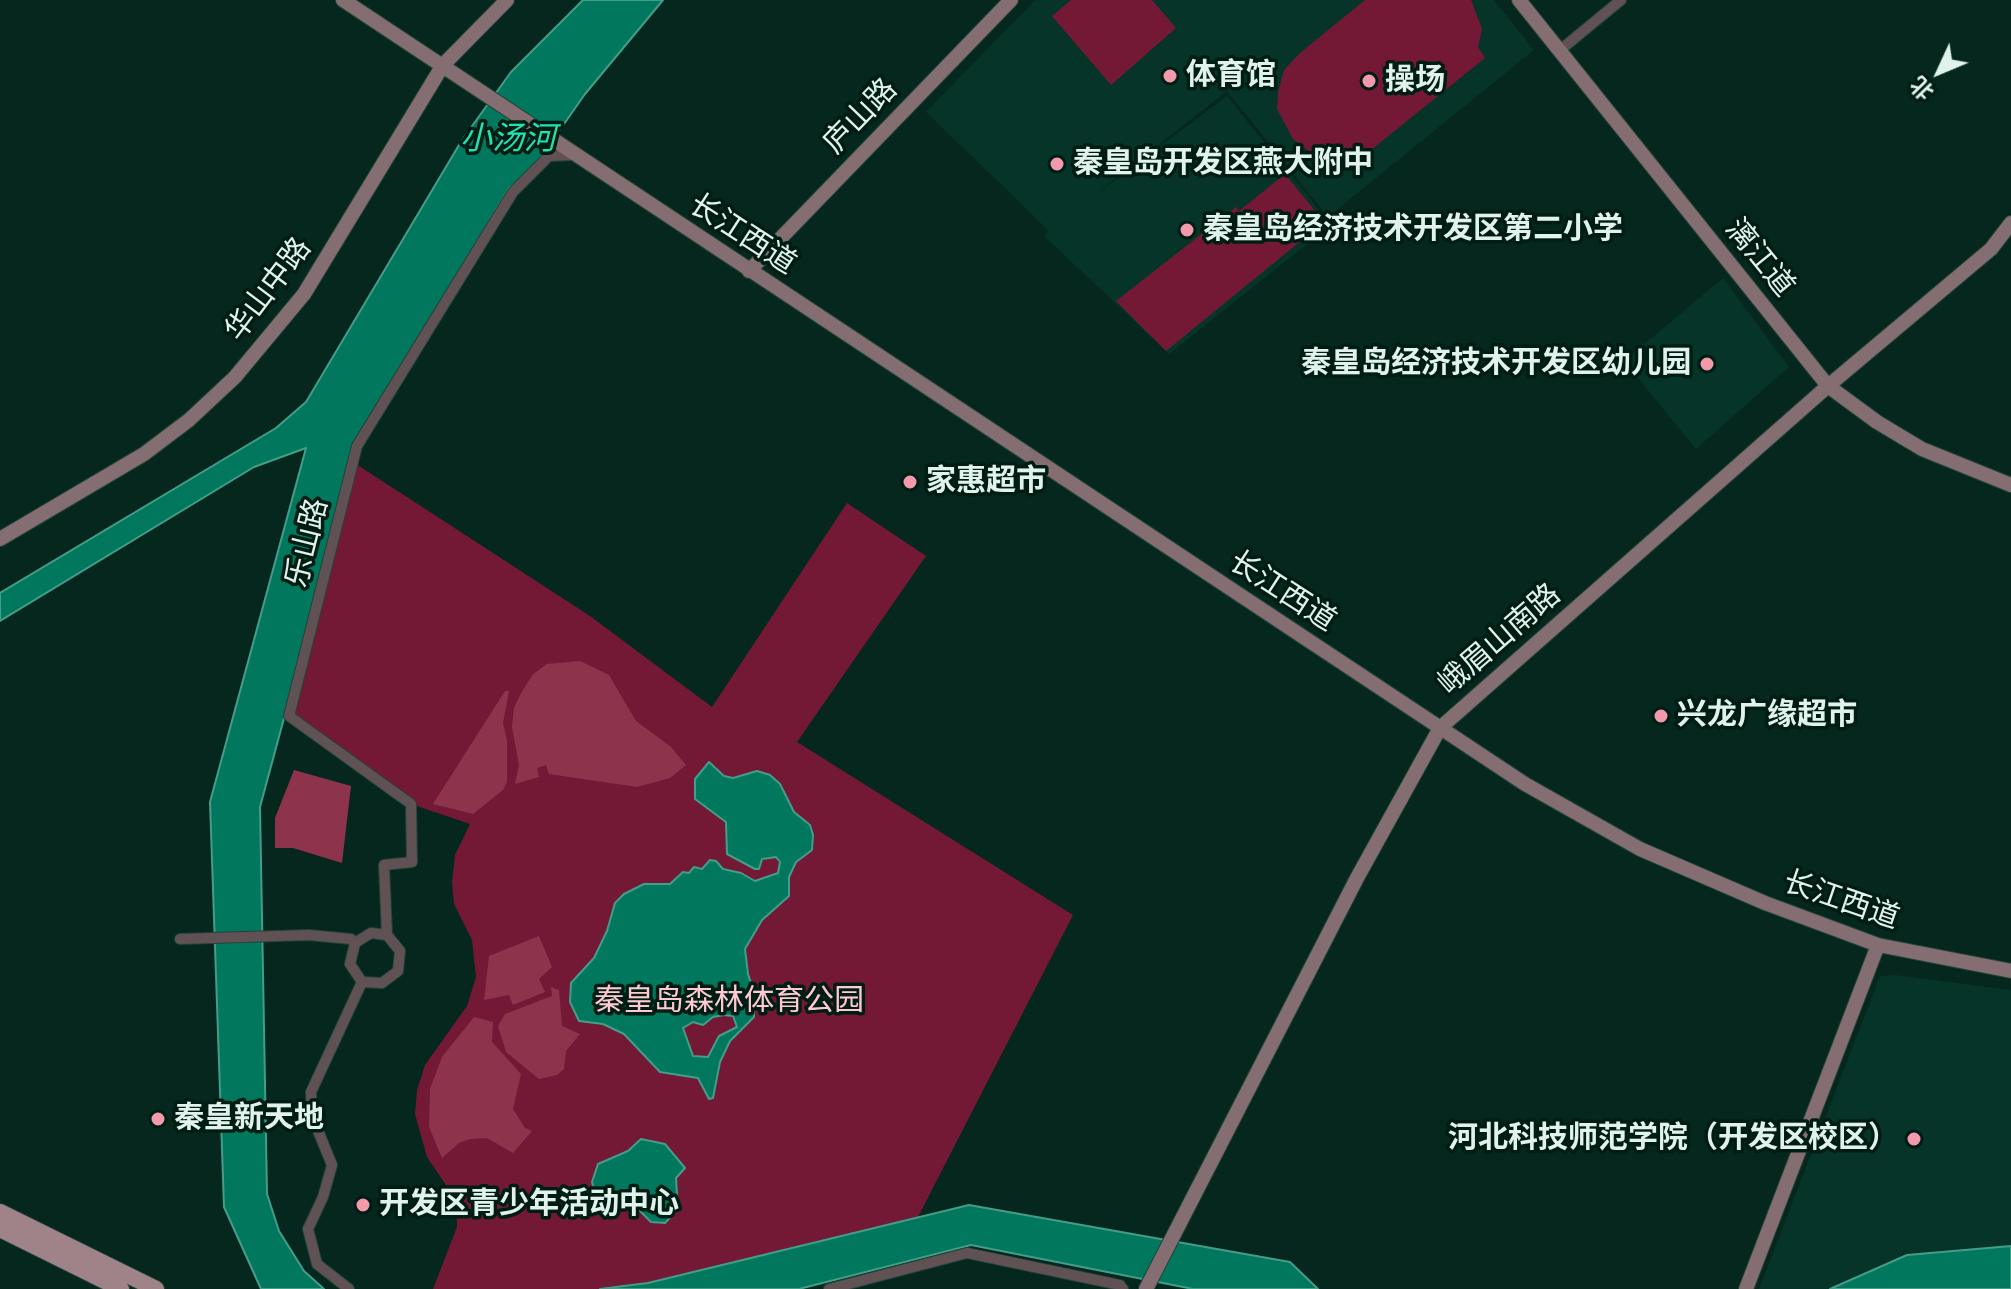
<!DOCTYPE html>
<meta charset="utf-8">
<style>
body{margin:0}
#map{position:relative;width:2011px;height:1289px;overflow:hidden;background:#05271d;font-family:"Space Grotesk","Noto Sans SC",sans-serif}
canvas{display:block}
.north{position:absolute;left:1899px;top:32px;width:80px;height:80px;-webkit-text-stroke:6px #001d14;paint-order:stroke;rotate:226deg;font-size:22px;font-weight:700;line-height:32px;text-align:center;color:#e0f2eb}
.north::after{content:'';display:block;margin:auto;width:28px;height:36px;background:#e0f2eb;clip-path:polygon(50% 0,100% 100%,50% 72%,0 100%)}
</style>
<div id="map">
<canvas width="2011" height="1289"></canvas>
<div class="north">北</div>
</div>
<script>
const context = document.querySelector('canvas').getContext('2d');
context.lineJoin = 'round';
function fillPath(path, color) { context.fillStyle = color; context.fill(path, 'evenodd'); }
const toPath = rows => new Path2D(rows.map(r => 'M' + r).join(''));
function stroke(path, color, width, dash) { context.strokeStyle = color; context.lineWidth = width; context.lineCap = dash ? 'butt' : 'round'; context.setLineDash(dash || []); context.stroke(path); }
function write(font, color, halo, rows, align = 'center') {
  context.font = font + ' "Space Grotesk","Noto Sans SC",sans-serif'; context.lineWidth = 7; context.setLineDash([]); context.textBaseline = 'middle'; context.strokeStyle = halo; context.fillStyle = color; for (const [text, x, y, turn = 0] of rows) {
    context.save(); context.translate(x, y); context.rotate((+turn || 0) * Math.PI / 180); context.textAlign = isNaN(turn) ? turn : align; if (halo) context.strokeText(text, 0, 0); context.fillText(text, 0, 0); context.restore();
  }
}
fillPath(toPath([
 [1035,0,1494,0,1534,50,1328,217,1227,91,1087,201,1227,96,1331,225,1169,354,1044,236,1049,231,926,112],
 [1723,278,1789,367,1696,449,1624,361],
 [1895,975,2011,990,2011,1289,1759,1289,1880,976]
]), '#063428');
fillPath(toPath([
 [1071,0,1152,0,1176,28,1111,85,1052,16],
 [1365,0,1471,0,1482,29,1478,47,1485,58,1345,171,1334,158,1312,153,1293,139,1277,109,1278,92,1284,70,1300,53],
 [1285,174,1324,222,1166,351,1116,301,1236,207,1239,211],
 [353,462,590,616,712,707,847,503,926,556,797,742,1073,915,918,1217,648,1283,600,1289,433,1289,457,1227,456,1200,427,1157,415,1114,417,1090,425,1065,467,1006,476,977,472,940,454,904,452,882,455,855,470,824,411,804,289,716]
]), '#731936');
fillPath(toPath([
 [580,661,609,675,636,721,671,747,686,765,670,778,637,787,549,774,546,765,537,768,539,777,515,784,519,765,512,727,514,708,521,693,533,674,547,664],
 [505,691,509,691,503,723,507,740,507,782,503,790,473,814,433,804],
 [294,770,351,786,342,863,293,848,275,848,275,818],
 [539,936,552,967,539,979,545,992,513,1005,509,995,484,1000,489,956],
 [551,987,559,990,562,1026,580,1034,566,1051,564,1069,557,1075,539,1079,506,1052,498,1026,505,1014,552,996],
 [474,1017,493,1022,492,1042,521,1074,513,1109,525,1128,532,1131,513,1153,487,1138,470,1139,459,1143,442,1158,429,1127,430,1089,442,1057]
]), '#8e334c');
const water = toPath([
 [583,0,663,0,585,94,529,174,509,188,360,437,260,807,267,1194,279,1231,304,1271,324,1289,261,1289,224,1207,210,802,306,448,254,467,0,621,0,593,276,428,306,402,462,140,511,72,583,0],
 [709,762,724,776,733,778,757,771,770,775,780,784,794,812,810,825,813,835,812,850,796,862,789,877,789,896,762,920,745,949,748,974,754,992,754,1017,730,1041,720,1062,713,1098,709,1099,698,1078,660,1072,624,1034,603,1024,579,1021,570,1002,571,983,594,958,607,931,615,903,624,894,644,884,670,884,683,872,689,873,694,867,702,869,710,860,716,861,723,869,741,873,755,881,778,873,780,862,776,857,762,859,759,869,755,869,727,854,726,822,695,799,695,779,709,762],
 [724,1015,733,1016,737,1027,719,1036,708,1057,693,1056,683,1028,693,1022,703,1025,713,1017,724,1015],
 [641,1139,665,1144,685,1168,676,1178,678,1209,665,1223,651,1222,638,1209,608,1202,595,1192,592,1182,598,1164,628,1151,641,1139],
 [969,1205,1290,1262,1318,1289,1193,1289,971,1245,799,1289,600,1289,648,1283,969,1205],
 [2011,1246,2011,1289,1830,1289,1907,1255,2011,1246]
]);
fillPath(water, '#01785d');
stroke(water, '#449d88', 2);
const street = toPath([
 [1559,51,1621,0],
 [180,939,309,935,351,939,355,943],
 [362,982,382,983,398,971,400,951,387,935],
 [349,1289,317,1264,308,1229,323,1197,332,1165,312,1116,311,1092,362,982,350,964,355,943,371,933,387,935,384,865,412,862,411,804,289,716,357,446,513,192,549,156,574,155],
 [829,1289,967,1253,1120,1285,1123,1289]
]);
const secondary = toPath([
 [343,0,1525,784,1640,849,1765,903,1878,945,2011,971],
 [1519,0,1828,386,1877,422,1922,449,2011,485],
 [749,271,1011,0],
 [0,539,144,454,189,420,235,377,304,294,443,65,507,0],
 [1146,1289,1357,878,1440,728,1828,386,1991,249,2011,223],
 [1746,1289,1878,945]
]);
const primary = toPath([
 [0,1212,156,1289],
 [0,1229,121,1289]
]);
stroke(street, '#24433a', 12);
stroke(secondary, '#24433a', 16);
stroke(primary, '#24433a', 18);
stroke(street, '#605254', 10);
stroke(secondary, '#846e72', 14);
stroke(primary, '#a08388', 16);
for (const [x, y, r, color] of [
 [1170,76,8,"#f29aac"],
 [1369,81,8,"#f29aac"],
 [1057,164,8,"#f29aac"],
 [1187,230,8,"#f29aac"],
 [1707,364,8,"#f29aac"],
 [910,482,8,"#f29aac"],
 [1661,716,8,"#f29aac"],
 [158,1119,8,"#f29aac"],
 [1914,1139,8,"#f29aac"],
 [363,1205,8,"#f29aac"]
]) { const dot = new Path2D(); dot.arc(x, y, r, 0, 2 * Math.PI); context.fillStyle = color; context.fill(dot); stroke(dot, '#001d14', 3); }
write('bold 30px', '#e0f2eb', '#001d14', [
 ["体育馆",1186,76],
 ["操场",1385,81],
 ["秦皇岛开发区燕大附中",1073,164],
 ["秦皇岛经济技术开发区第二小学",1203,230],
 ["秦皇岛经济技术开发区幼儿园",1691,364,"right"],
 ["家惠超市",926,482],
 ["兴龙广缘超市",1677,716],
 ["秦皇新天地",174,1119],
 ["河北科技师范学院（开发区校区）",1898,1139,"right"],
 ["开发区青少年活动中心",379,1205]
], 'left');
write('30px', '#e0f2eb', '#001d14', [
 ["庐山路",861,117,-46],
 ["长江西道",742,235,33],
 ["漓江道",1759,258,51],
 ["华山中路",269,290,-53],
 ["乐山路",308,543,-76],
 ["长江西道",1282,592,33],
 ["峨眉山南路",1500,640,-41],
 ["长江西道",1841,901,19]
]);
write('30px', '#ffc9d3', '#001d14', [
 ["秦皇岛森林体育公园",729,1002]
]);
write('italic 32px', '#23e1b2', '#001d14', [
 ["小汤河",508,140]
]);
</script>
